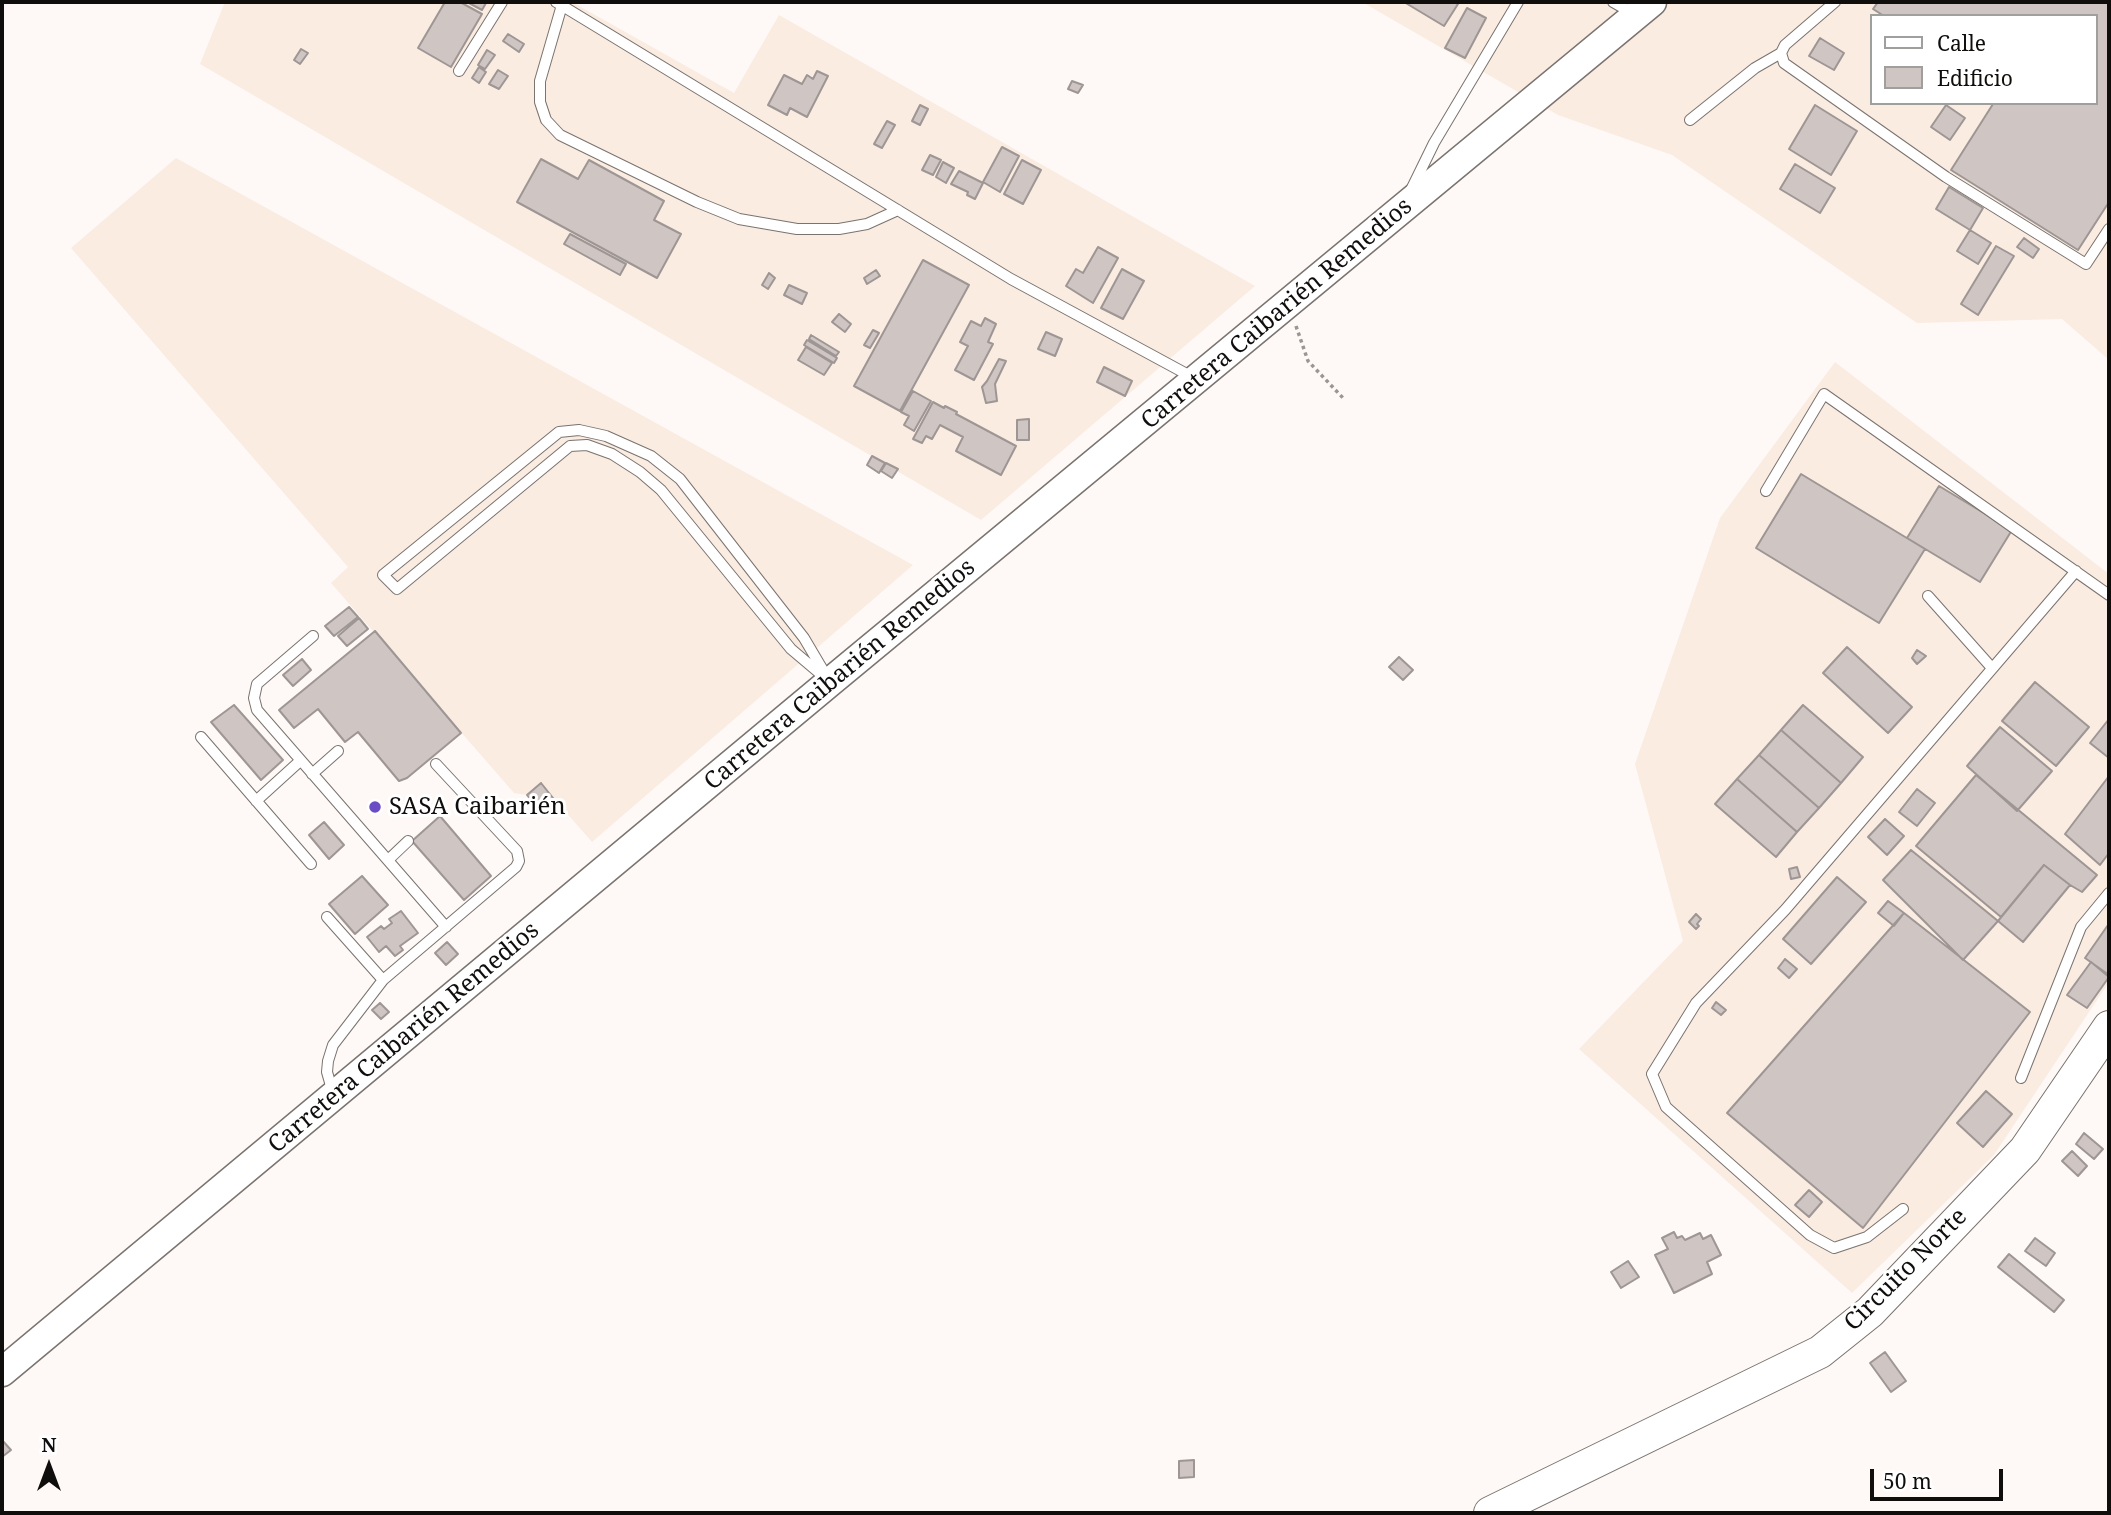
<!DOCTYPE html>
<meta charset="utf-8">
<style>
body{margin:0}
#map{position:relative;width:2111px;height:1515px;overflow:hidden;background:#fef9f6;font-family:"Noto Serif",serif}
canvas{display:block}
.frame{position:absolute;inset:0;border:4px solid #100e0c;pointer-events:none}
.legend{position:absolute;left:1870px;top:14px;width:228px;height:91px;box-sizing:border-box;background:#fff;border:2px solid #9f9f9e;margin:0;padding:9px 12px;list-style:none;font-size:21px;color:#100e0c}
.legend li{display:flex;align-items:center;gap:14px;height:35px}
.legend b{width:35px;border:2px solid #9f9f9e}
.north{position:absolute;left:14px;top:1431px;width:70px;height:70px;-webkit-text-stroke:5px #fff;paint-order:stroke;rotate:0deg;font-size:19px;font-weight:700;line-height:28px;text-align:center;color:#100e0c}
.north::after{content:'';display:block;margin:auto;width:24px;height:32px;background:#100e0c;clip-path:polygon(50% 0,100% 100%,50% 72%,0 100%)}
.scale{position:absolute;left:1870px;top:1469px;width:133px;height:32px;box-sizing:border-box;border:4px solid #100e0c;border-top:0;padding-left:9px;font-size:21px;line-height:24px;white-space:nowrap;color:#100e0c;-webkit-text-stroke:5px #fff;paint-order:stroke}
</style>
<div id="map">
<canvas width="2111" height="1515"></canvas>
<div class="frame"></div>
<ul class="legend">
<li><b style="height:9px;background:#fff"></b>Calle</li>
<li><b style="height:19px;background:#cfc5c3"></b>Edificio</li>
</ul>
<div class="north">N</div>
<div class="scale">50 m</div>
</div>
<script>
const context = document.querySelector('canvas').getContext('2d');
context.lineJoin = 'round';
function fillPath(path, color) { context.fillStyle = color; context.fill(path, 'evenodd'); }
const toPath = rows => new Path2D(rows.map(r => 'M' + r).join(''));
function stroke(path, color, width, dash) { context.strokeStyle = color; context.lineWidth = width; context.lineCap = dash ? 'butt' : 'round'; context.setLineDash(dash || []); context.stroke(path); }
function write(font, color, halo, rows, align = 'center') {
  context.font = font + ' "Noto Serif",serif'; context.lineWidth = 6; context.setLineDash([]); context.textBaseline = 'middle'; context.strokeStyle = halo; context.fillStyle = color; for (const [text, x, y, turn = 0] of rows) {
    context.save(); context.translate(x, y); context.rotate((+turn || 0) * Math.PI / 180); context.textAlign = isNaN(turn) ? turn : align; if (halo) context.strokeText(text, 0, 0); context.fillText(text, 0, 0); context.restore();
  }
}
fillPath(toPath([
 [225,2,572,2,734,93,779,15,1255,286,981,520,200,64],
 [1362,2,2109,2,2109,360,2062,319,1917,323,1672,155,1558,115],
 [1871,16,2095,16,2095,103,1871,103],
 [176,158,913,565,592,842,541,784,527,795,514,793,331,583,348,567,71,248],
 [1835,362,2109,574,2109,982,1994,1155,1852,1293,1579,1049,1683,941,1635,764,1720,518]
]), '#faece1');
const building = toPath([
 [445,2,460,2,482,14,451,67,418,48,445,2],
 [467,2,483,2,486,3,482,10,467,2],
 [1404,2,1454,2,1458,4,1444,26,1404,2],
 [1878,2,2109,2,2109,202,2078,250,1951,170,1993,104,1992,103,2095,103,2095,16,1884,16,1873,9,1878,2],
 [1467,8,1486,18,1465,58,1445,48,1467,8],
 [508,34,524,44,519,52,503,41,508,34],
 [1820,38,1844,53,1834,70,1809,56,1820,38],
 [301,49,308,53,300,64,294,60,301,49],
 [487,50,495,55,485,69,478,65,487,50],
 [479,67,486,72,479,83,472,78,479,67],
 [498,70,508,76,499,89,489,84,498,70],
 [817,71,828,76,807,117,790,108,787,115,768,105,784,75,802,84,807,75,813,79,817,71],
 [1072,81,1083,85,1078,93,1068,89,1072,81],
 [920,105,928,109,920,125,912,121,920,105],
 [1815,105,1857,131,1831,175,1789,149,1815,105],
 [1946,105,1965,118,1950,140,1931,127,1946,105],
 [887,121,895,125,882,148,874,144,887,121],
 [1002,147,1019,156,1000,192,983,182,1002,147],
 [930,155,941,160,933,175,922,170,930,155],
 [541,159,578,179,589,160,664,201,654,220,681,234,657,278,517,202,541,159],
 [1022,160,1041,170,1023,204,1004,194,1022,160],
 [943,162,954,168,946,183,936,177,943,162],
 [1795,164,1835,188,1820,213,1780,189,1795,164],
 [959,171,983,183,975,199,967,195,968,192,951,184,959,171],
 [1949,187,1983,208,1970,230,1936,209,1949,187],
 [1970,230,1991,243,1978,264,1957,251,1970,230],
 [570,234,626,264,620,275,564,244,570,234],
 [2024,238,2039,249,2033,258,2017,247,2024,238],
 [1996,246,2014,256,1978,315,1961,304,1996,246],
 [1098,247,1118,258,1093,303,1066,286,1076,269,1083,273,1098,247],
 [923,260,969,285,900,411,854,386,923,260],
 [1122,269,1144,281,1123,319,1101,308,1122,269],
 [876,270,880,276,867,284,864,278,876,270],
 [769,273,775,278,768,289,762,285,769,273],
 [789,285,807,293,802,304,784,295,789,285],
 [839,314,851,324,845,332,832,322,839,314],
 [985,318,996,324,988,342,993,344,974,380,955,370,968,346,960,342,971,321,981,326,985,318],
 [873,330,879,333,870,348,864,345,873,330],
 [1046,332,1062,339,1055,356,1038,349,1046,332],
 [811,335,839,352,836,356,809,339,811,335],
 [807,340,837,358,834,363,804,345,807,340],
 [806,347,832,363,824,375,798,360,806,347],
 [999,359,1006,361,995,384,997,401,986,403,982,387,987,381,999,359],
 [1104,367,1132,381,1125,396,1097,382,1104,367],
 [913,391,931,401,914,431,904,425,909,416,901,412,913,391],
 [933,402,944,408,945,406,957,412,956,414,1016,446,1001,475,956,451,963,437,940,425,932,439,926,436,922,443,913,439,933,402],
 [1029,419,1029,440,1017,440,1017,420,1029,419],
 [872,456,885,463,879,473,867,465,872,456],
 [886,463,898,469,892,478,881,471,886,463],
 [1801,474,1925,549,1879,623,1756,548,1801,474],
 [1939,486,2012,530,1980,582,1907,538,1939,486],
 [349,607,358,617,334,636,325,626,349,607],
 [359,618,368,629,347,646,338,636,359,618],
 [375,631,461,733,407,778,399,781,358,732,345,742,318,709,294,728,279,710,375,631],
 [1847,647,1912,707,1888,733,1823,673,1847,647],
 [1917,650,1926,656,1917,664,1912,658,1917,650],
 [1399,657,1413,670,1403,680,1389,667,1399,657],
 [302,659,311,670,293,686,283,675,302,659],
 [2035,682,2089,727,2056,766,2002,721,2035,682],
 [234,705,283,760,261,780,211,722,234,705],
 [1803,705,1863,757,1841,783,1781,730,1803,705],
 [2109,719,2109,758,2090,743,2109,719],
 [2000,727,2052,771,2017,811,1967,766,2000,727],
 [1781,730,1841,783,1819,808,1759,755,1781,730],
 [1759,755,1819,808,1797,832,1737,779,1759,755],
 [1976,775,2097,875,2082,892,2070,885,2044,865,2001,917,1916,846,1976,775],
 [2109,776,2109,853,2100,865,2065,834,2109,776],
 [1737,779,1797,832,1776,857,1715,804,1737,779],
 [541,783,557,803,543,815,527,795,541,783],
 [1917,789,1935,803,1917,826,1899,812,1917,789],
 [440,816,491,876,464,900,412,841,440,816],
 [1885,819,1904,836,1887,855,1868,837,1885,819],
 [324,822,344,845,329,859,309,835,324,822],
 [1911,850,1998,921,1963,960,1883,880,1911,850],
 [2044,865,2070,885,2023,942,1998,921,2044,865],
 [1797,867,1800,877,1791,879,1789,869,1797,867],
 [362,876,388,905,355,934,329,904,362,876],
 [1837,877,1866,902,1811,964,1783,939,1837,877],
 [1888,901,1904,913,1894,926,1878,913,1888,901],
 [401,911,418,933,400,946,403,950,395,956,386,946,379,952,367,937,381,926,384,929,392,923,389,919,401,911],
 [1904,913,2030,1012,1863,1228,1727,1113,1904,913],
 [1696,914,1701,919,1697,924,1699,926,1696,929,1689,922,1696,914],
 [2108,925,2109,926,2109,975,2085,958,2108,925],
 [447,942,458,954,446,965,435,953,447,942],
 [1785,959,1797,969,1789,978,1778,968,1785,959],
 [2091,962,2109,977,2087,1008,2067,995,2091,962],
 [1716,1002,1726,1010,1721,1015,1712,1008,1716,1002],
 [380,1003,389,1012,381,1019,372,1010,380,1003],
 [1986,1091,2012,1114,1983,1147,1957,1123,1986,1091],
 [2084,1133,2103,1149,2094,1159,2076,1144,2084,1133],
 [2072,1151,2087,1166,2078,1176,2062,1161,2072,1151],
 [1809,1190,1822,1202,1809,1217,1795,1205,1809,1190],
 [1674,1232,1677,1238,1682,1236,1685,1240,1700,1233,1703,1239,1711,1235,1721,1255,1707,1262,1712,1274,1674,1293,1655,1255,1668,1249,1662,1238,1674,1232],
 [2035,1238,2055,1253,2046,1266,2025,1251,2035,1238],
 [2009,1254,2064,1300,2054,1312,1998,1267,2009,1254],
 [1628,1261,1639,1277,1621,1288,1611,1272,1628,1261],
 [1885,1352,1906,1381,1891,1392,1870,1363,1885,1352],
 [2,1440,11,1450,2,1457,2,1440],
 [1194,1460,1194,1477,1179,1478,1179,1461,1194,1460]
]);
fillPath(building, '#cfc5c3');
stroke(building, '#9e9694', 2);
const lane = toPath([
 [556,2,1011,279,1194,378],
 [1613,2,1634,14],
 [1835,2,1785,45,1781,53,1784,63,1946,177,2086,264,2109,229],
 [562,5,540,81,540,102,546,120,560,135,697,202,739,219,797,229,839,229,867,224,898,210],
 [459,71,502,2],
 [1690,120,1755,68,1781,53],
 [1411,190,1434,143,1518,2],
 [579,430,606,436,651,456,680,479,804,638,830,682,791,649,661,490,640,472,612,454,587,445,570,446,397,589,383,575,559,432,579,430],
 [1766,491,1824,394,2109,595],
 [1928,596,1992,668],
 [313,636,257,684,254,698,257,710,446,927],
 [201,737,311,864],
 [312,774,338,751],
 [256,801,300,761],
 [388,860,408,841],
 [327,917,383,980],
 [2021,1078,2081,927,2109,893],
 [333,1093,327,1072,328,1061,333,1045,383,980,516,867,519,861,517,851,436,764],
 [1903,1209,1867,1237,1834,1248,1810,1235,1666,1107,1652,1074,1696,1003,1785,910,2076,571]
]);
const secondary = toPath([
 [2,1372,830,682,1652,2]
]);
const primary = toPath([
 [1490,1513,1820,1352,1870,1312,2025,1150,2109,1027]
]);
stroke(lane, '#7a736f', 12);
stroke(secondary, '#7a736f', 31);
stroke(primary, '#7a736f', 34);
stroke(toPath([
 [1296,326,1308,361,1344,399]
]), '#9a9693', 3.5, [3.5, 3.5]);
stroke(lane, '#fff', 10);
stroke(secondary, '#fff', 28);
stroke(primary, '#fff', 32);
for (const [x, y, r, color] of [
 [375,807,7,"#6a4cc5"]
]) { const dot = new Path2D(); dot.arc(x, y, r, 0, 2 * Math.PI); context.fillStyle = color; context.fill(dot); stroke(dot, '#fff', 2.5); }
write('24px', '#100e0c', '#fff', [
 ["Carretera Caibarién Remedios",1277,314,-40],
 ["Carretera Caibarién Remedios",840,675,-40],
 ["Carretera Caibarién Remedios",404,1038,-40],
 ["Circuito Norte",1906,1270,-45]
]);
write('24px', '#100e0c', '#fff', [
 ["SASA Caibarién",389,807]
], 'left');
</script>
